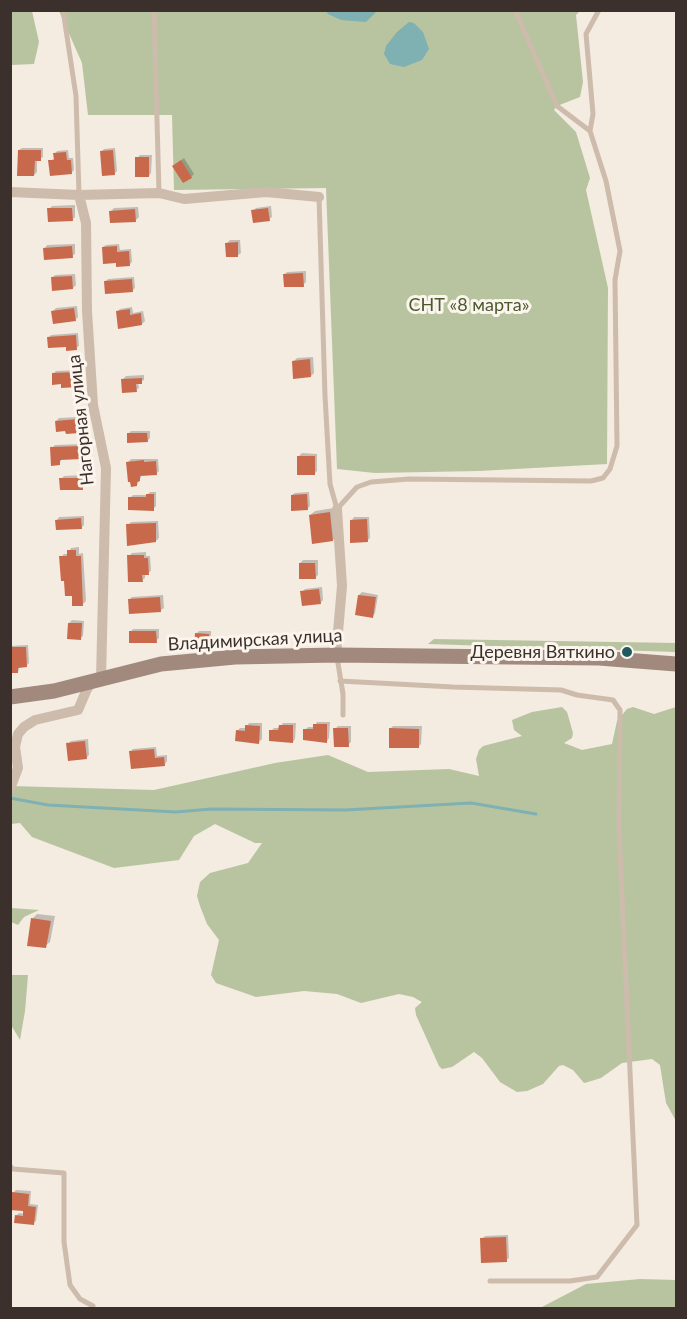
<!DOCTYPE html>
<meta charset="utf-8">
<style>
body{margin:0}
#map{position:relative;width:687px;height:1319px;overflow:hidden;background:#f4ebe1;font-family:Lato,sans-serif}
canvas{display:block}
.frame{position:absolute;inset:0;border:12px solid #3b302b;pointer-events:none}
</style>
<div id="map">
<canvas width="687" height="1319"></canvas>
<div class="frame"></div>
</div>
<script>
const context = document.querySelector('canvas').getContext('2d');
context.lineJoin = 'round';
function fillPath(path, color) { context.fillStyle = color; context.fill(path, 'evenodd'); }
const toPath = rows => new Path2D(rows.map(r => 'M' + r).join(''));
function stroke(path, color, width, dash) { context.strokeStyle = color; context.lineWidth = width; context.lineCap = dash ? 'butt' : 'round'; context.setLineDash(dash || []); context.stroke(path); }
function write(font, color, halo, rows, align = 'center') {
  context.font = font + ' Lato,sans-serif'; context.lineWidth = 6; context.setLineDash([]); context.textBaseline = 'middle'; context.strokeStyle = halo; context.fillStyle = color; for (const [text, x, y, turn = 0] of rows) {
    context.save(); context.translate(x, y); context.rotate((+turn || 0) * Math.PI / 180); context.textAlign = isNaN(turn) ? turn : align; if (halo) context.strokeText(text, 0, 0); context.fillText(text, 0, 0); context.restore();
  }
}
fillPath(toPath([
 [10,11,32,11,39,42,34,64,11,65],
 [59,11,580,11,576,15,583,82,580,97,557,106,554,110,576,132,590,178,586,190,608,288,607,464,479,471,375,473,337,469,326,188,174,190,172,115,88,115,82,63],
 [434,639,676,643,676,652,428,644],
 [562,707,567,712,573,733,572,738,564,743,582,750,612,744,617,721,627,709,633,707,654,714,676,707,676,1121,666,1103,660,1065,652,1059,622,1063,601,1078,588,1082,584,1083,573,1070,563,1065,559,1066,543,1084,527,1091,517,1092,500,1082,482,1058,474,1052,452,1067,442,1069,439,1066,416,1015,415,1008,422,1002,413,997,399,994,361,1003,337,994,304,991,256,997,216,983,211,975,219,940,207,924,200,906,197,896,200,882,210,873,248,863,262,843,255,843,215,824,194,836,179,860,114,868,32,837,20,823,11,824,11,786,154,790,275,763,328,755,368,772,449,769,479,776,476,759,479,750,483,746,522,736,514,730,512,720,532,712],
 [10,908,11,908,39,910,24,917,18,925,11,922],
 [11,975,28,975,25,1011,20,1040,11,1025],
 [640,1279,676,1280,676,1308,540,1308,586,1284]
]), '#b8c4a0');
fillPath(toPath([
 [326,11,377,11,366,22,341,20,328,14],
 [409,22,414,23,423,32,429,49,422,60,404,67,390,64,384,54,386,46,397,32]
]), '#7fb0b2');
fillPath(toPath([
 [22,148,43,148,43,157,37,160,37,172,34,175,19,150],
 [115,148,117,171,114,174,102,151,104,149],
 [68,150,69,158,73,158,74,170,71,173,50,161,55,158,55,154,57,151],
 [140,155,152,155,151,173,149,176,137,158],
 [184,158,194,174,191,177,174,166],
 [75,205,75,217,72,220,49,209,52,206],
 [271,206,272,217,269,219,253,211,256,208],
 [138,207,139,217,136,220,111,211,114,208],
 [230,240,240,240,241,253,238,255,227,243],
 [75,244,75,254,72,256,45,248,47,245],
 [119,244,120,250,131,249,132,262,129,265,118,261,103,247,106,245],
 [306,271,306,282,303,285,285,274,287,272],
 [75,274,76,285,73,288,52,278,55,275],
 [134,277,135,288,132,291,105,282,108,279],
 [77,306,78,317,75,320,53,311,56,308],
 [132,307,133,313,143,311,145,321,142,324,117,312,120,309],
 [78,333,79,346,76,348,48,338,51,335],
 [313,357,314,373,311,376,294,361,297,358],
 [80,370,80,383,77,386,53,374,56,371],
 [144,375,144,380,138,383,139,388,136,390,123,379,126,376],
 [81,417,82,429,79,432,56,421,59,418],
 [131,431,150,431,150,438,147,441,128,434],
 [84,444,84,455,81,458,62,459,59,464,52,448,55,445],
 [302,453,317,454,317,471,314,474,299,456],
 [131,459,158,459,159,471,156,474,142,475,137,485,128,462],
 [84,475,85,485,82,488,61,479,64,476],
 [150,492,156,492,156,506,153,509,130,498,133,495,147,495],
 [309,492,310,506,307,509,292,495,295,493],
 [334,508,337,535,333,540,310,515,315,511],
 [84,516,84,525,81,528,57,520,59,517],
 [354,517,369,517,370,538,367,541,352,520],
 [158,521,159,538,156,541,128,525,131,522],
 [79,547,79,554,83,553,86,601,83,604,74,595,61,557,64,554,68,554,71,548],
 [146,552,146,556,150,556,151,571,145,574,145,578,142,580,129,556,132,553],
 [303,560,318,560,318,575,315,578,300,563],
 [322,587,323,600,320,603,302,592,305,589],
 [362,592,378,595,375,613,373,616,359,595],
 [163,595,164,608,161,610,129,600,132,597],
 [72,620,84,621,83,636,80,638,69,623],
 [133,629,159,629,159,638,156,641,130,632],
 [199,631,211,631,211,643,208,646,196,634],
 [28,645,29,663,26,666,20,666,18,672,10,672,10,646],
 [317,722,330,722,329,738,327,741,305,730,308,727,314,727],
 [249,723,262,723,262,739,259,742,237,731,240,728,246,728],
 [283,723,296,723,295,739,293,742,271,731,274,728,280,728],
 [338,726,351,726,351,742,348,745,335,729],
 [393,726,422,726,421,744,418,747,390,729],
 [88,739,89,755,86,758,68,744,71,741],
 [156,747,157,756,167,755,167,761,165,764,130,752,133,749],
 [37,914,55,916,50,942,45,946,32,919],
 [16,1190,31,1191,30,1204,38,1205,36,1221,33,1223,16,1216,19,1213,25,1214,13,1193],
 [508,1235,509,1258,506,1260,482,1239,485,1236]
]), '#0003');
stroke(toPath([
 [10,798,48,805,176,812,211,809,345,810,471,803,536,814]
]), '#7fb0b2', 3);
fillPath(toPath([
 [18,150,41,150,41,161,35,161,34,176,17,176],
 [113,150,115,175,102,176,100,151],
 [66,152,67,160,71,160,72,174,50,176,48,160,54,160,53,153],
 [135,157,149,157,149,177,135,177],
 [181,160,192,178,183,183,172,166],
 [47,208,72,208,73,221,48,222],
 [268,208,270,221,253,223,251,210],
 [135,209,136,222,110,223,109,211],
 [238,242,238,257,226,257,225,243],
 [72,246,73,258,44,260,43,248],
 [117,246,117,252,129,251,130,266,116,267,116,263,103,264,102,247],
 [303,273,304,287,284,287,283,274],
 [72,276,73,289,52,291,51,277],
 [132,279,133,292,105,294,104,281],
 [74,308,76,321,53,324,51,311],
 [130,309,130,315,141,313,142,325,118,329,116,311],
 [76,335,77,350,66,351,66,347,48,348,47,337],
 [310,359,311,377,293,379,292,361],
 [77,372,78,387,61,388,61,384,52,385,52,373],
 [142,378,142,384,136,384,137,392,122,393,121,379],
 [79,419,80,433,66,434,65,431,56,432,55,421],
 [127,433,147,433,148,442,127,443],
 [81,446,82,459,60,460,60,465,51,466,50,447],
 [297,456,315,456,315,475,297,475],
 [144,460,144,462,156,461,157,475,140,476,140,481,137,482,137,486,131,487,130,482,128,482,126,462],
 [59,478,82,478,83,490,60,490],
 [146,494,154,494,154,511,128,510,128,497,146,497],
 [307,494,308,510,291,511,291,495],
 [330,512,333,541,312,544,309,515],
 [81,518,82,529,56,530,55,520],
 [367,519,368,542,350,543,350,520],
 [156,523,156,542,127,546,126,524],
 [67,550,76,550,76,556,81,556,83,606,72,606,72,596,65,596,64,581,61,581,59,556,67,556],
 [127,555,144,555,144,558,148,558,149,575,142,575,143,582,128,582],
 [299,563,315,563,316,579,299,579],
 [319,589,321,604,302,606,300,591],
 [358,595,376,597,373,618,355,615],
 [160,597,161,612,129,614,128,599],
 [68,623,82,623,81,640,67,639],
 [129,631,156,631,157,643,129,643],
 [195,633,209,634,209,647,194,647],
 [10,647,26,647,27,667,18,668,18,673,10,673],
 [313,724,327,724,327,743,303,740,303,729,313,729],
 [245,725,260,726,259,744,235,741,236,730,245,731],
 [279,725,293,725,293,743,269,741,269,730,278,730],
 [333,728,348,728,349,747,334,747],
 [389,728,419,729,419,748,389,748],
 [85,741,87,759,68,761,66,743],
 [154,749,155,758,164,757,165,766,131,769,129,751],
 [31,918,51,921,46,948,27,946],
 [12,1192,29,1194,28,1206,36,1207,34,1225,14,1223,15,1215,23,1216,23,1211,10,1210],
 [506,1237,507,1262,481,1263,480,1238]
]), '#c8694b');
stroke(toPath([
 [63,10,76,96,79,195],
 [154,10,159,193],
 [515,10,557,106,590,131],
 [319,197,325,396,330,484,337,509],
 [337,509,357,487,371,482,409,479,591,481,603,478,610,469,617,446,615,280,620,251,606,181,590,131,593,114,586,34,599,10],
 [337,657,343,694,343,715],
 [340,681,453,687,561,690,577,695,613,700,620,710,619,830,637,1225,597,1277,570,1281,490,1281],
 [10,1166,13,1169,64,1173,64,1242,70,1285,80,1299,93,1306]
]), '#cdbbac', 5);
stroke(toPath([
 [10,192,79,195,159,193,184,199,266,192,319,197],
 [79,195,86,223,87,311,93,405,106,468,101,679],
 [336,655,342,586,337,509],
 [10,789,18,768,15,747,18,734,24,727,35,720,78,710,87,689,93,681]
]), '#cdbbac', 10);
stroke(toPath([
 [10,697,54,691,161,664,235,657,336,655,599,658,676,664]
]), '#a18a7d', 15);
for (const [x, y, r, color] of [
 [627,652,6,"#1f5a5e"]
]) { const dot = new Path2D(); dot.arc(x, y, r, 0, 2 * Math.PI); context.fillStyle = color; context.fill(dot); stroke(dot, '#fbf5ee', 2); }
write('18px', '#4a5a2e', '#fbf5ee', [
 ["СНТ «8 марта»",469,305]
]);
write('18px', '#3b302b', '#fbf5ee', [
 ["Нагорная улица",81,420,-96],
 ["Владимирская улица",255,640,-3]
]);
write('18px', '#3b302b', '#fbf5ee', [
 ["Деревня Вяткино",615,652]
], 'right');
</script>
